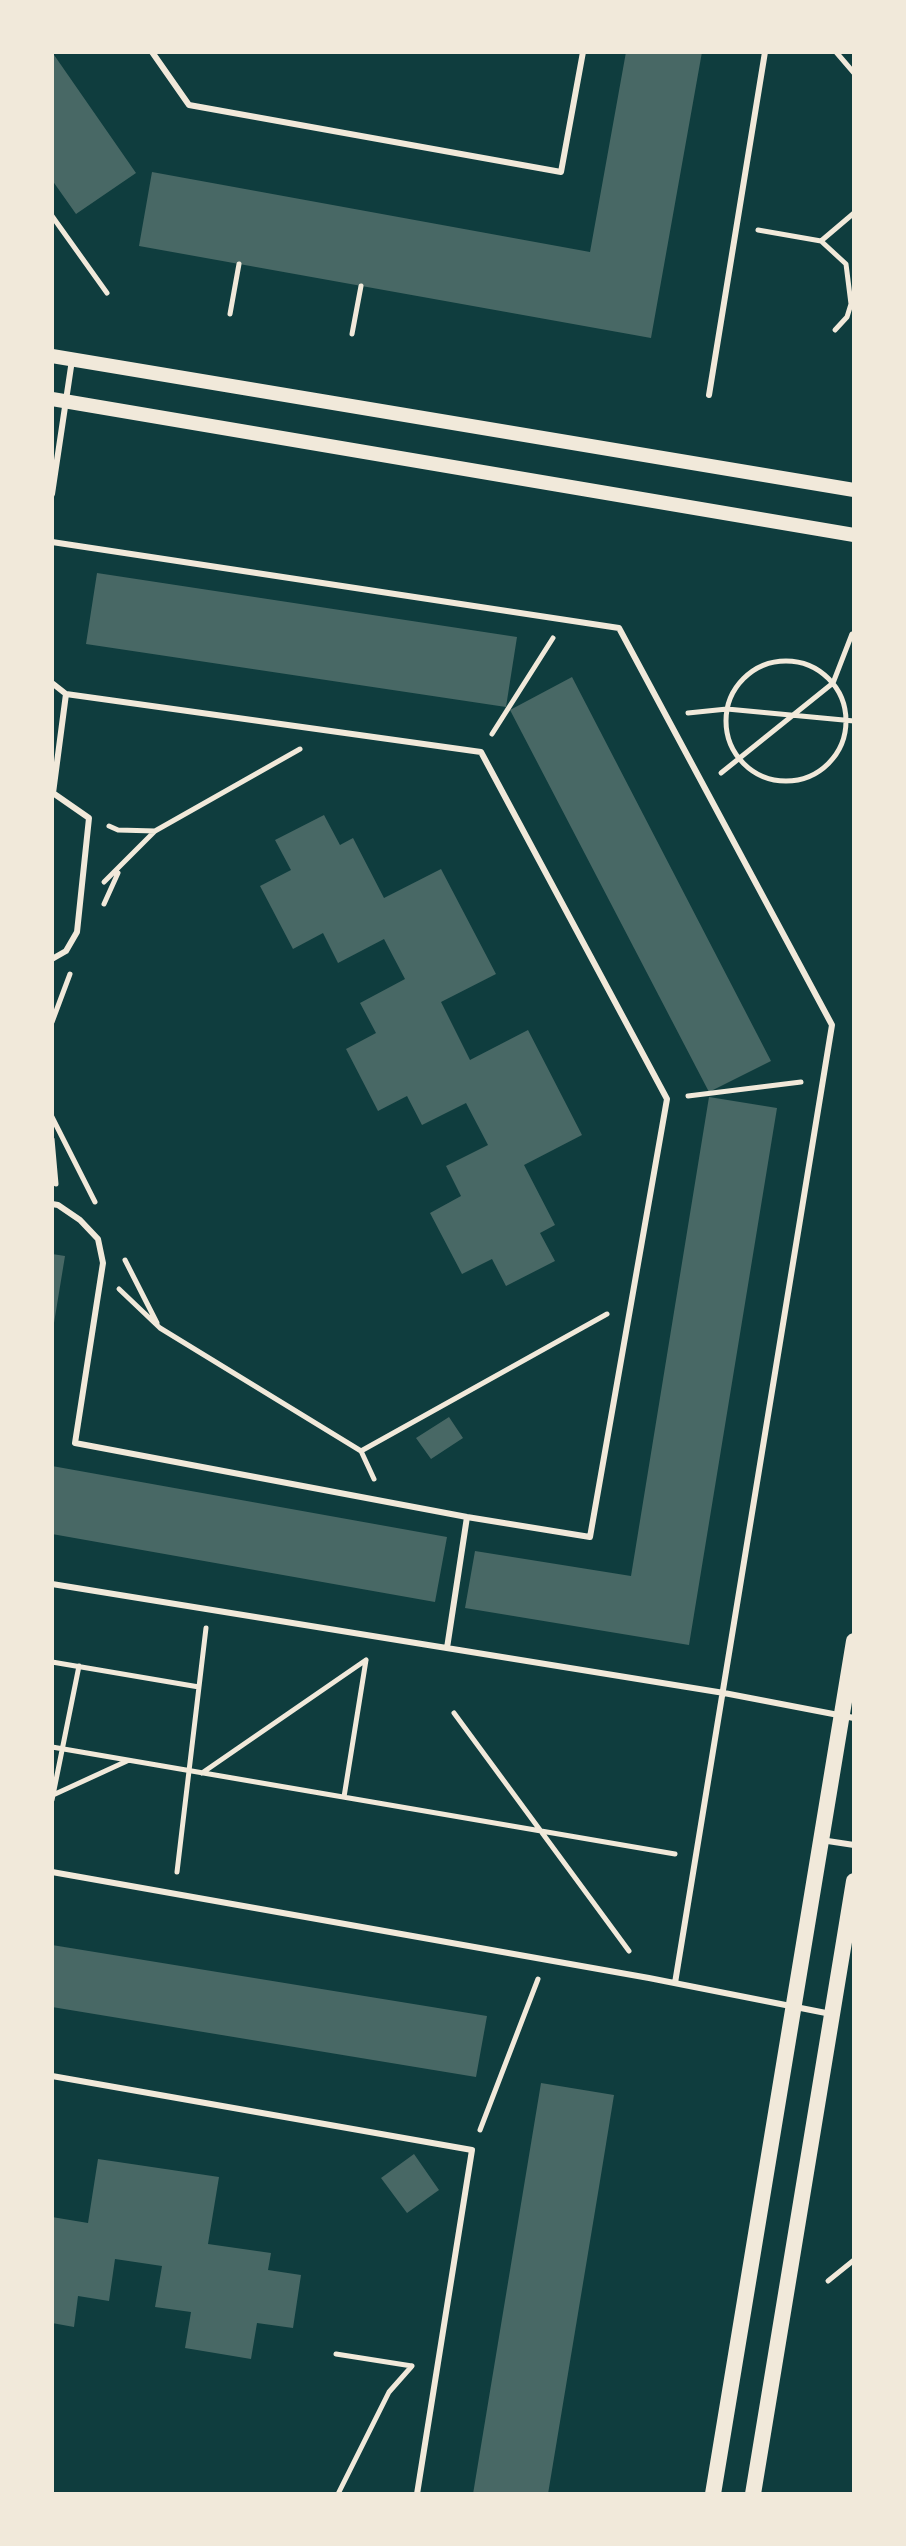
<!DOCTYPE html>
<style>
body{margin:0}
#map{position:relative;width:906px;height:2546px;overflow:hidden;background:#0f3d3e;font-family:"Noto Serif",serif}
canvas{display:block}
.frame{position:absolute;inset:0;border:54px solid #f1e9da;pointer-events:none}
</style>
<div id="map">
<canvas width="906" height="2546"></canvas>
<div class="frame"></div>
</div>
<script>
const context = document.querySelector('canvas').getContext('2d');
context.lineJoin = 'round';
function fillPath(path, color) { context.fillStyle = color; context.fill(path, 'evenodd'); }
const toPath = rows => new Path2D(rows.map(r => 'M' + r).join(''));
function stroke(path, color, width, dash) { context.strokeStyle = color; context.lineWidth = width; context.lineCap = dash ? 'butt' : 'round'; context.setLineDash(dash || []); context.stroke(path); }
fillPath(toPath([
 [52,52,136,173,76,214,52,180],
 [626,52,702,52,651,338,139,246,152,172,590,252],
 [97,573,517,637,506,707,86,644],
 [572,677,771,1061,709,1092,510,710],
 [324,815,340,845,353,838,384,898,441,869,496,974,441,1002,470,1060,528,1030,582,1135,524,1165,555,1225,540,1233,555,1261,506,1286,492,1259,462,1274,430,1213,461,1196,446,1166,488,1145,466,1103,422,1125,407,1096,378,1111,346,1049,376,1033,360,1003,405,979,384,939,338,963,323,933,293,949,260,886,291,870,275,840],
 [709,1097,777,1108,689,1645,465,1608,475,1551,631,1576],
 [52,1254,65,1256,54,1323,52,1323],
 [449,1417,463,1438,431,1459,416,1438],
 [52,1466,447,1537,435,1602,52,1534],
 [52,1945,487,2016,476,2077,52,2007],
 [541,2083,614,2095,599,2187,548,2494,473,2494],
 [414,2154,439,2190,407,2213,381,2178],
 [98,2159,219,2177,208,2244,271,2253,268,2270,301,2275,293,2328,257,2323,251,2359,185,2348,191,2312,155,2307,162,2266,115,2259,109,2301,78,2296,74,2327,52,2323,52,2217,88,2223]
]), '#486865');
stroke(toPath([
 [836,52,854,73],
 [52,216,107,293],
 [758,230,821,241,854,213],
 [821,241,846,264,851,304,847,317,835,330],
 [230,314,239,264],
 [352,334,361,286],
 '726 721a60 60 0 1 1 120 0a60 60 0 1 1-120 0Z',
 [688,713,727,709,854,721],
 [492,734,553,638],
 [721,773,833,683,852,634],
 [109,826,118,830,155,831,300,749],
 [104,882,155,831],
 [104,904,118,873],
 [52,1022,70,974],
 [688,1096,801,1082],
 [52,1117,95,1202],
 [52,1139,56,1184],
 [125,1260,157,1323],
 [119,1289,160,1328,361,1451,607,1314],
 [361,1451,374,1479],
 [52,1662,199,1687],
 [454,1713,629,1951],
 [52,1747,675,1854],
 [202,1773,366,1660],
 [53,1795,127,1761],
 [344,1797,366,1660],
 [52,1800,79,1666],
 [177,1872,206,1628],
 [480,2130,538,1979],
 [828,2281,854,2260],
 [336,2354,412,2366],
 [338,2494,389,2392,412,2366]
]), '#f1e9da', 5);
stroke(toPath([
 [152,52,189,105,561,172,583,52],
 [709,395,765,52],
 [52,494,72,360],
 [52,542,619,628,832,1025,675,1983],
 [52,683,66,694,481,752,667,1099,590,1537,467,1517,75,1443,103,1263,98,1239,80,1220,58,1205,52,1204],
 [52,959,66,951,77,932,89,818,53,793,66,694],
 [52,1584,724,1693,854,1718],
 [447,1648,467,1517],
 [821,1840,854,1845],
 [52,1872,649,1978,831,2014],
 [52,2076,472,2150,417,2494]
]), '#f1e9da', 6);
stroke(toPath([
 [52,356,854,490],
 [52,399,854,535]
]), '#f1e9da', 14);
stroke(toPath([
 [713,2494,854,1641],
 [753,2494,854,1881]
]), '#f1e9da', 16);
</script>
